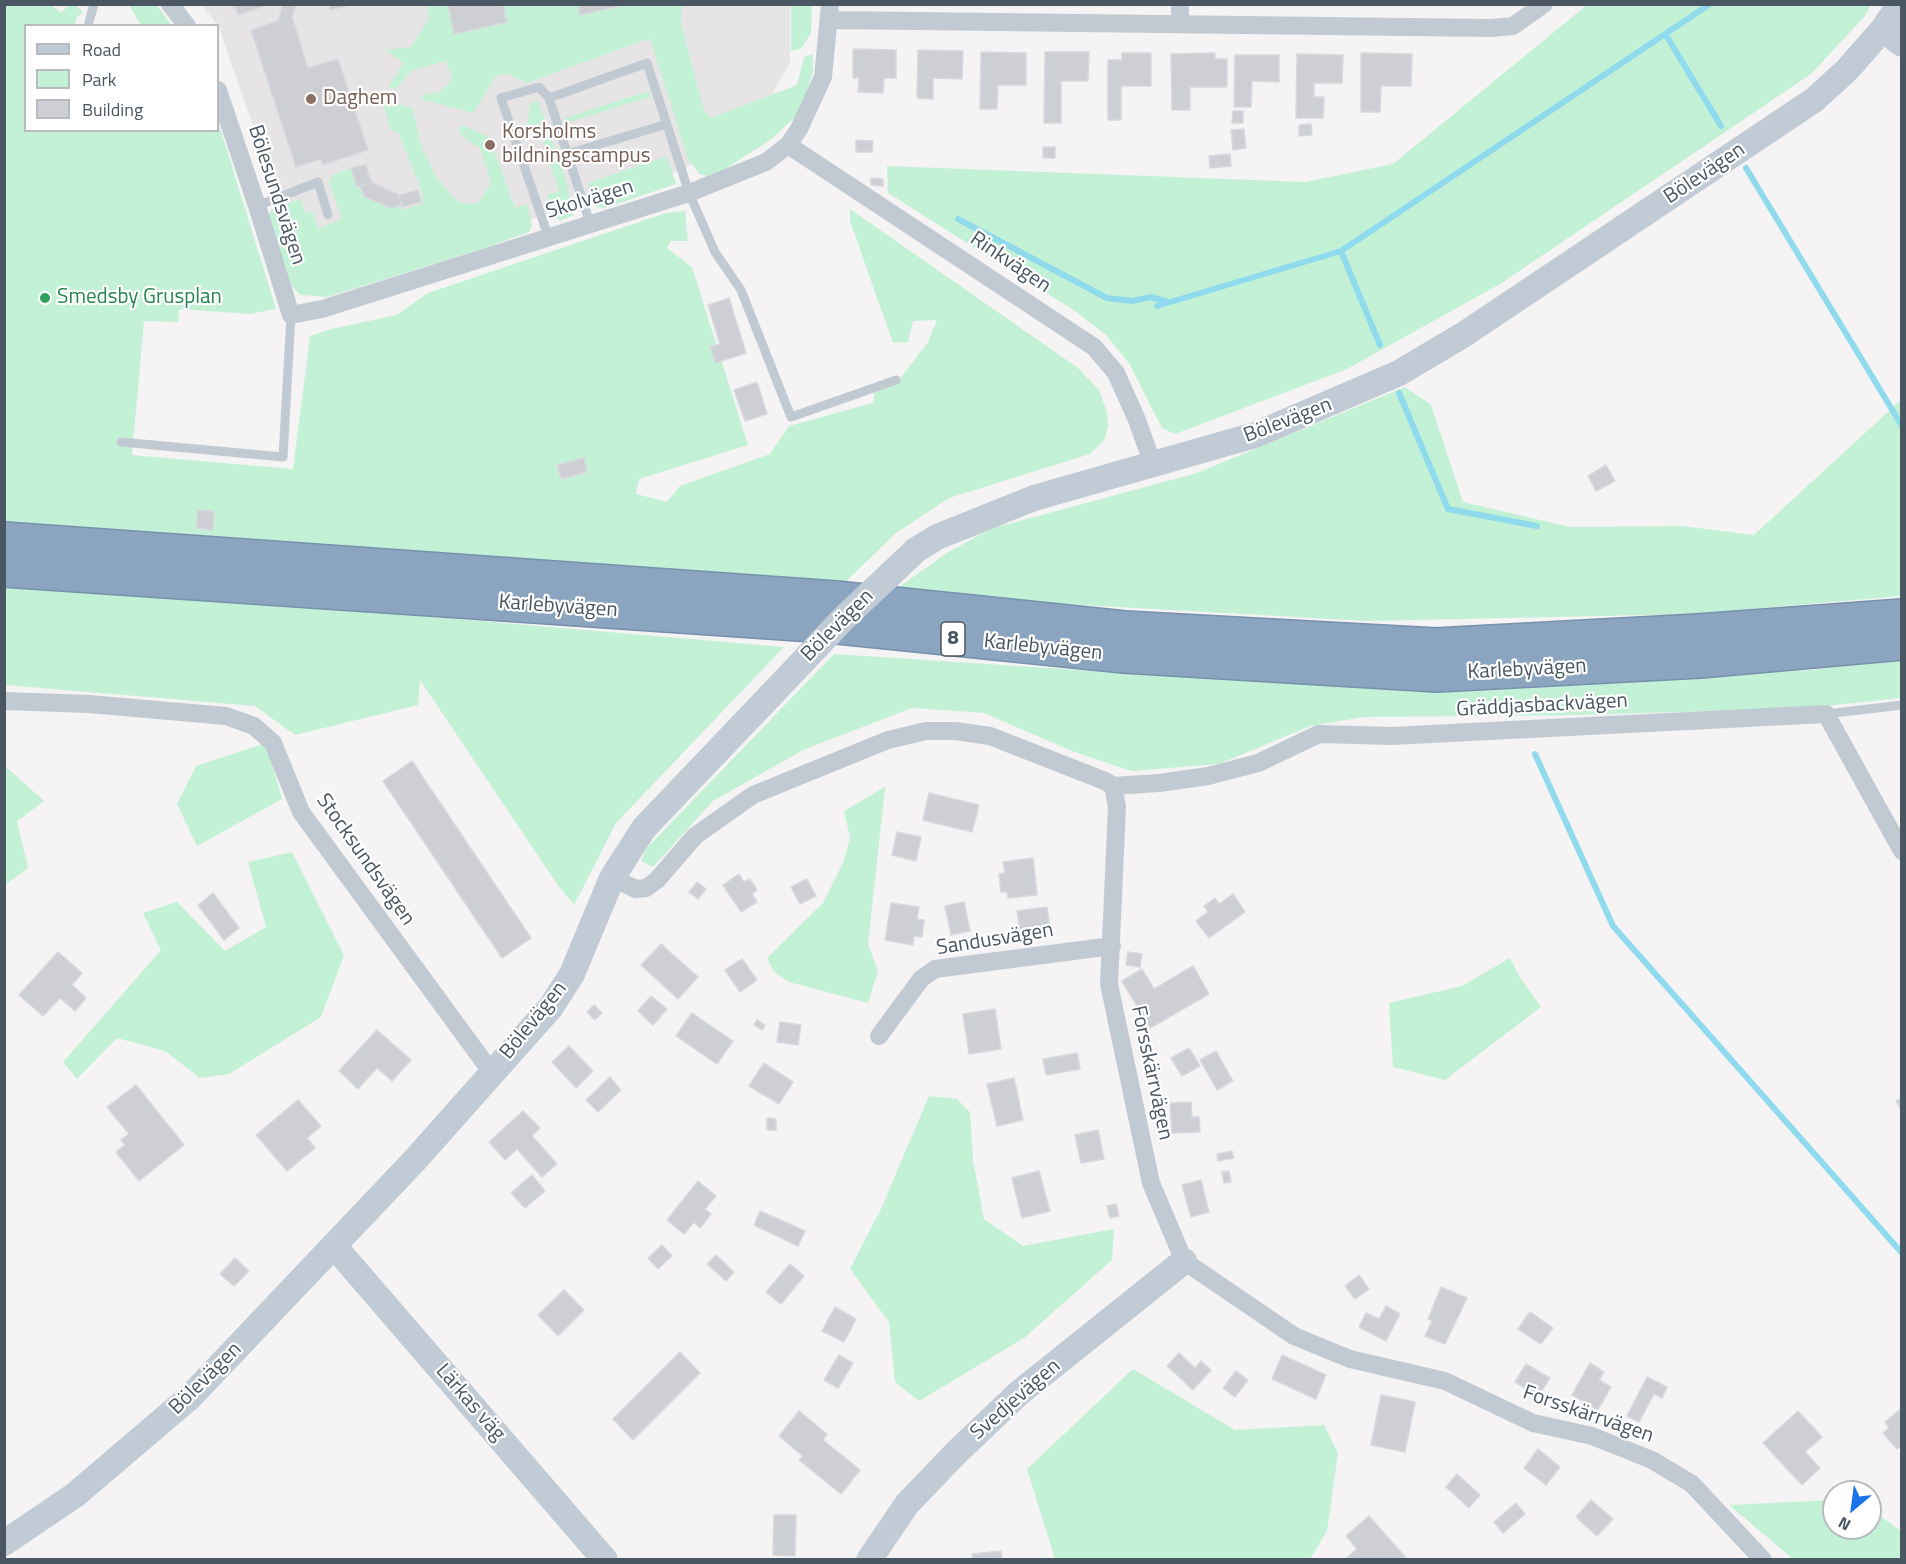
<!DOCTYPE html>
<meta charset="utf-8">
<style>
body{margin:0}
#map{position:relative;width:1906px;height:1564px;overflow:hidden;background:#f5f3f3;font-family:"Titillium Web",sans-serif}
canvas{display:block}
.frame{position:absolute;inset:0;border:6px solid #4a5661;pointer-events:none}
.legend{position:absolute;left:24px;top:24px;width:195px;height:108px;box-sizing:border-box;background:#fff;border:2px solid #b7bbc0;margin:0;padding:8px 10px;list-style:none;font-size:18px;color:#4a5661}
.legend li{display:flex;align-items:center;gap:12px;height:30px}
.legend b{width:30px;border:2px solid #b7bbc0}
.north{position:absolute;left:1822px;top:1480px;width:60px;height:60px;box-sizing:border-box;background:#fff;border:2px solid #b7bbc0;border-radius:50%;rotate:209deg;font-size:16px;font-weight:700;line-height:24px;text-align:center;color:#4a5661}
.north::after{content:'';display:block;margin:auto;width:21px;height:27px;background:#1a73e8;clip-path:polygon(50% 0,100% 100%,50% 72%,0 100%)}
</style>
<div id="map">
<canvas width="1906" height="1564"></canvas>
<div class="frame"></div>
<ul class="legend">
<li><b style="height:8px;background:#c1cbd6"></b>Road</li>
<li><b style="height:16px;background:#c3f1d5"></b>Park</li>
<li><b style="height:16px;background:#cdcfd5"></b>Building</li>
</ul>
<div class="north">N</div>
</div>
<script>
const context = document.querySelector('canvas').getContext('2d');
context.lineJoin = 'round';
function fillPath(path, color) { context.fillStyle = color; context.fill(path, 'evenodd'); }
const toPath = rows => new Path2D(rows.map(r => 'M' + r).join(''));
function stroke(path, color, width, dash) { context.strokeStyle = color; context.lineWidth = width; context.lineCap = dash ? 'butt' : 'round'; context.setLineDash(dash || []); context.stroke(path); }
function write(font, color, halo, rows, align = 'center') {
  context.font = font + ' "Titillium Web",sans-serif'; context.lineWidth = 4.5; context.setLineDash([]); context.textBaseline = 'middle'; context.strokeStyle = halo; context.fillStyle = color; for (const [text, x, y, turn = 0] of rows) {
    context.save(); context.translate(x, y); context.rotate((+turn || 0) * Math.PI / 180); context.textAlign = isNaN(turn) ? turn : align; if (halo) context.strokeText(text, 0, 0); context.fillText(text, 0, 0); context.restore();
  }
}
fillPath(toPath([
 [201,5,790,5,790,63,757,120,682,170,356,276,298,256,218,25]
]), '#e6e4e5');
fillPath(toPath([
 [4,5,52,5,61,13,69,5,76,5,83,12,76,19,75,25,26,26,26,130,218,130,218,121,276,309,250,314,179,309,178,322,144,321,132,455,293,469,310,336,331,329,397,315,428,293,666,213,685,211,688,241,671,241,667,248,692,267,748,445,639,479,636,494,667,502,680,486,770,454,789,426,873,403,875,386,896,384,928,342,937,320,913,321,908,342,893,343,850,221,850,209,1078,368,1099,390,1107,412,1108,427,1104,440,1090,454,949,498,896,533,838,589,5,524],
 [129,5,157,5,171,25,141,25],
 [427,5,448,5,454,34,506,22,503,5,578,5,581,15,628,5,686,5,681,9,681,22,704,111,711,118,797,85,804,57,813,54,813,71,800,113,770,140,725,169,707,176,700,174,688,159,650,38,527,83,507,74,496,76,473,113,421,99,424,94,441,92,449,83,452,75,445,61,411,71,396,89,388,87,404,63,385,50,411,47,429,18],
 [791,5,812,5,811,33,801,49,791,51],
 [1587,5,1871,5,1864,17,1811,74,1500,284,1347,369,1175,434,1162,428,1129,363,1106,335,1075,311,888,193,887,166,1305,182,1393,164],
 [649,91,650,97,566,123,564,118],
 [386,100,413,108,420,142,436,177,457,201,469,204,479,202,491,183,480,148,462,136,459,130,462,125,489,137,515,208,527,204,532,227,529,232,482,249,327,297,300,295,290,284,268,215,272,209,301,199,305,213,313,211,318,229,342,219,329,182,333,175,351,168,357,186,360,186,364,197,390,208,402,205,403,210,424,203,419,184,398,132,390,130,383,102],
 [538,101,566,180,574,215,560,221,554,216,547,195,559,191,538,124,527,126,530,103],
 [667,156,676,184,605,208,596,207,588,183],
 [1405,387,1431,405,1463,502,1570,527,1682,526,1754,535,1901,400,1901,596,1693,614,1366,621,889,594,947,553,990,529,1197,473],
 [4,586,175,595,784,647,616,823,574,905,557,884,420,680,418,705,295,735,255,706,5,685],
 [834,654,1185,677,1461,685,1811,670,1901,659,1901,698,1807,708,1579,715,1364,717,1310,726,1219,764,1131,771,1072,751,984,713,912,708,803,750,713,801,653,867,641,861,647,848],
 [266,743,282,799,197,846,177,804,196,766],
 [4,765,44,801,17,821,28,868,5,885],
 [885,787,868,944,878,971,868,1003,789,982,774,972,767,958,823,903,844,861,850,837,844,811],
 [292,852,344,955,321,1017,229,1074,200,1078,165,1051,117,1038,77,1079,63,1062,161,950,143,913,177,902,225,951,266,927,248,862],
 [1510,958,1519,976,1541,1007,1445,1080,1393,1067,1389,1003,1462,986],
 [929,1096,957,1099,970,1112,973,1160,984,1219,1023,1246,1114,1229,1112,1260,1024,1338,919,1401,895,1382,889,1322,850,1269,881,1209],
 [1133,1369,1235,1430,1324,1425,1338,1453,1327,1531,1310,1559,1055,1559,1027,1469],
 [1834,1500,1834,1528,1870,1528,1870,1509,1901,1531,1901,1559,1793,1559,1729,1505]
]), '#c3f1d5');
stroke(toPath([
 [1666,35,1721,126],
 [1746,168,1902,426],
 [958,219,1107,298,1132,301,1151,297,1168,302],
 [1341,251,1380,345],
 [1157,306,1341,251,1710,4],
 [1399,393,1448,509,1537,526],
 [1535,754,1613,926,1902,1253]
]), '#90daee', 6);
const building = toPath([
 [234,4,270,4,238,15,234,4],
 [283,4,296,4,292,17,308,68,338,59,368,150,323,165,321,159,296,167,251,30,278,21,283,4],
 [329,4,352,4,352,5,330,10,329,4],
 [448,4,503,4,507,22,454,34,448,4],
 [578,4,628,4,580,15,578,4],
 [853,49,896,50,896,78,884,78,883,93,858,92,859,78,853,78,853,49],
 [918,50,963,51,962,79,933,78,933,99,917,98,918,50],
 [981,52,1026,53,1026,85,998,85,997,109,980,109,981,52],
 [1045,52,1089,52,1088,81,1061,81,1061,123,1044,123,1045,52],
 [1122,53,1151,53,1151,86,1121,86,1121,120,1108,120,1108,60,1122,60,1122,53],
 [1215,53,1215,59,1227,59,1227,87,1190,87,1190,110,1172,110,1171,54,1215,53],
 [1361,53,1412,54,1411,86,1381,86,1380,112,1361,112,1361,53],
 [1297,54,1343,55,1342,83,1314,83,1314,97,1324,97,1323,118,1296,118,1297,54],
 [1235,55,1279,55,1279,82,1252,81,1251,107,1234,107,1235,55],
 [1233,111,1243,111,1243,123,1232,123,1233,111],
 [1311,124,1312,135,1299,136,1299,125,1311,124],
 [1244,129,1246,148,1233,150,1231,130,1244,129],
 [856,140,873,141,872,152,856,152,856,140],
 [1043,147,1055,147,1055,158,1043,158,1043,147],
 [1230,154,1231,166,1210,168,1209,156,1230,154],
 [366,164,371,182,357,187,351,168,366,164],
 [871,178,883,179,883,186,871,185,871,178],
 [371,182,399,195,402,205,390,208,364,196,360,186,371,182],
 [418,190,421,202,402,207,399,195,418,190],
 [729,298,746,353,715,363,710,347,720,344,708,305,729,298],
 [757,382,767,414,745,421,734,390,757,382],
 [584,458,587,472,561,479,557,465,584,458],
 [1606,465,1615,481,1596,491,1588,476,1606,465],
 [198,510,214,511,213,530,196,528,198,510],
 [412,761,531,938,502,958,383,781,412,761],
 [929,793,979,805,972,832,923,820,929,793],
 [897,832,921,837,916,861,892,855,897,832],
 [1033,858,1037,895,1008,898,1007,892,1001,892,999,874,1005,873,1003,862,1033,858],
 [739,874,744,882,750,879,757,890,752,894,757,902,741,912,723,885,739,874],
 [807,879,816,896,800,904,791,887,807,879],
 [697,882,706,889,698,899,689,892,697,882],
 [213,893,239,928,224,940,198,905,213,893],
 [1233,894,1245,912,1209,938,1196,921,1208,912,1204,906,1215,898,1219,904,1233,894],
 [964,902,970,931,951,935,945,906,964,902],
 [891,903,919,907,917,919,924,920,922,937,914,936,913,945,885,940,891,903],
 [1047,907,1050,929,1020,933,1017,911,1047,907],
 [661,944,698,977,678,999,641,965,661,944],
 [58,952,82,973,72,985,86,998,75,1011,60,998,43,1016,19,995,58,952],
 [1128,952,1142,954,1140,967,1126,965,1128,952],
 [742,959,757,980,740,992,725,970,742,959],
 [1193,966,1209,994,1150,1028,1122,981,1142,969,1154,989,1193,966],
 [651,996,667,1009,653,1025,638,1011,651,996],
 [594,1005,602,1013,595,1020,587,1012,594,1005],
 [995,1009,1001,1049,969,1054,963,1014,995,1009],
 [692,1013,733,1041,717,1064,676,1036,692,1013],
 [757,1020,765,1025,762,1030,754,1025,757,1020],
 [780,1022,801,1025,798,1045,777,1042,780,1022],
 [377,1030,411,1060,392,1081,377,1068,358,1089,339,1071,377,1030],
 [569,1046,593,1071,576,1088,552,1062,569,1046],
 [1189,1048,1200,1066,1182,1076,1171,1058,1189,1048],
 [1216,1051,1233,1081,1217,1090,1200,1060,1216,1051],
 [1077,1053,1080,1069,1046,1075,1043,1059,1077,1053],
 [764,1063,793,1082,779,1104,749,1086,764,1063],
 [610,1077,621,1090,598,1112,586,1100,610,1077],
 [1014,1078,1023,1120,997,1126,987,1084,1014,1078],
 [136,1085,184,1145,139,1181,116,1152,125,1145,121,1140,129,1134,107,1107,136,1085],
 [1902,1098,1902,1111,1896,1101,1902,1098],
 [298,1100,321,1126,307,1138,315,1148,287,1171,256,1135,298,1100],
 [1191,1102,1192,1117,1199,1117,1200,1132,1172,1133,1170,1103,1191,1102],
 [523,1111,540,1128,532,1136,557,1164,542,1177,517,1149,505,1160,489,1142,523,1111],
 [767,1118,776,1119,776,1130,767,1130,767,1118],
 [1098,1130,1104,1159,1081,1163,1075,1135,1098,1130],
 [1232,1151,1234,1158,1218,1161,1217,1154,1232,1151],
 [1039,1171,1050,1211,1022,1218,1012,1178,1039,1171],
 [1229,1171,1231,1182,1224,1183,1222,1172,1229,1171],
 [532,1175,545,1191,525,1208,511,1193,532,1175],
 [1201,1180,1209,1212,1191,1217,1182,1185,1201,1180],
 [698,1181,716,1196,705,1209,711,1214,700,1228,694,1222,684,1234,667,1220,698,1181],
 [1116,1204,1119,1216,1110,1218,1107,1206,1116,1204],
 [760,1211,805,1231,798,1246,754,1225,760,1211],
 [662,1245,672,1256,658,1269,648,1258,662,1245],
 [716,1255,734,1272,726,1281,707,1264,716,1255],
 [235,1258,249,1271,234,1286,220,1274,235,1258],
 [790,1264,804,1276,781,1304,766,1292,790,1264],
 [1359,1275,1369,1289,1355,1299,1345,1286,1359,1275],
 [1441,1287,1467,1298,1445,1344,1425,1336,1432,1321,1428,1319,1441,1287],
 [564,1290,584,1310,558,1336,538,1315,564,1290],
 [1386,1306,1400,1314,1386,1341,1359,1327,1366,1313,1379,1319,1386,1306],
 [835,1307,856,1319,844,1342,822,1331,835,1307],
 [1530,1312,1553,1328,1541,1344,1518,1329,1530,1312],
 [680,1352,700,1373,633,1440,613,1419,680,1352],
 [1179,1353,1195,1368,1201,1361,1211,1370,1193,1390,1167,1366,1179,1353],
 [839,1355,853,1363,838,1388,824,1380,839,1355],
 [1282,1355,1326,1375,1316,1399,1272,1379,1282,1355],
 [1590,1363,1604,1372,1599,1380,1611,1387,1598,1410,1572,1395,1590,1363],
 [1526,1364,1550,1378,1538,1396,1515,1382,1526,1364],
 [1236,1371,1248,1380,1235,1397,1223,1388,1236,1371],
 [1647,1377,1667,1387,1662,1398,1654,1394,1639,1422,1627,1416,1647,1377],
 [1381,1395,1415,1402,1405,1452,1371,1445,1381,1395],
 [1902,1408,1902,1445,1897,1449,1883,1433,1889,1428,1885,1422,1902,1408],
 [799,1411,827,1434,823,1440,860,1470,841,1494,799,1460,803,1456,779,1436,799,1411],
 [1798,1411,1822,1437,1805,1452,1820,1468,1802,1485,1763,1443,1798,1411],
 [1538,1449,1560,1467,1546,1485,1524,1468,1538,1449],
 [1457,1474,1480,1495,1469,1508,1446,1487,1457,1474],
 [1591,1500,1613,1519,1597,1536,1576,1517,1591,1500],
 [1516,1503,1525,1514,1503,1533,1494,1522,1516,1503],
 [774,1515,796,1515,795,1556,773,1555,774,1515],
 [1369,1516,1408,1560,1344,1560,1357,1549,1346,1536,1369,1516],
 [1001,1551,1002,1560,973,1560,972,1554,1001,1551]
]);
fillPath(building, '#cdcfd5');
stroke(building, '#d7d9de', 1.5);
const highway = toPath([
 [4,539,836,598,1125,628,1436,645,1697,631,1902,616],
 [4,570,828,626,1124,656,1437,675,1700,661,1902,643]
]);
stroke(highway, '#7690ad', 36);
stroke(toPath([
 [88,26,94,4],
 [567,154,667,124],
 [257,206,318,182,328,215],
 [590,223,549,98,647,63,689,193,715,252,741,290,791,417,896,380],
 [548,236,501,98,539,87,549,98],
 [121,442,283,457,291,315],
 [1826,714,1902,705]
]), '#c1cad2', 9);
stroke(toPath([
 [170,4,187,26],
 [831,20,1491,28,1513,26,1544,4],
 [1180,23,1180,4],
 [218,90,257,206,291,315,322,309,689,193,766,162,788,145,799,129,823,77,830,4],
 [788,145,1094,347,1116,373,1137,420,1153,465],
 [4,701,89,704,226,716,254,726,273,743,301,812,492,1073],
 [1113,786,1159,783,1208,776,1258,763,1319,734,1392,736,1826,714,1902,851],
 [612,878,636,889,646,888,657,880,695,836,753,795,888,740,926,731,955,731,990,736,1105,781,1113,786,1117,807,1109,984,1151,1183,1184,1261,1294,1336,1350,1359,1445,1381,1533,1423,1592,1436,1652,1460,1692,1484,1763,1560],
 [879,1036,921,979,935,969,1112,946]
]), '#c1cad2', 18);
stroke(toPath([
 [1883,29,1902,44],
 [916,550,937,537,1034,498,1255,435,1399,373,1463,335,1814,100,1847,70,1883,29,1900,4],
 [335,1247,605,1560],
 [4,1543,75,1495,190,1397,415,1160,551,1007,572,974,612,878,644,828,770,696],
 [869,1560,907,1504,956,1453,1019,1393,1184,1261]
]), '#c1cbd6', 26);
stroke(highway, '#8ba5c1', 33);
stroke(toPath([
 [770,696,844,618,916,550]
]), '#c1cbd6', 26);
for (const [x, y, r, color] of [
 [311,99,6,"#8d6e63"],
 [490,145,6,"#8d6e63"],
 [45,298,6,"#2e9e5b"]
]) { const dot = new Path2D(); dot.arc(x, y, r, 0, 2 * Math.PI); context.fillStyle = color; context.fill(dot); stroke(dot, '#fff', 2); }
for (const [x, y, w] of [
 [953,639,24]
]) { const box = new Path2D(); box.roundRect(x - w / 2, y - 17, w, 34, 4.5); context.fillStyle = '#fff'; context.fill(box); stroke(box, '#4a5661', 1.5); }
write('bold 20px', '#4a5661', null, [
 ["8",953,639]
]);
write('21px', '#785e54', '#fff', [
 ["Daghem",323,99],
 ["Korsholms",502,133],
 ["bildningscampus",502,157]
], 'left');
write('21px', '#4a5661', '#fff', [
 ["Bölevägen",1705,174,-34],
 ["Bölesundsvägen",276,195,72],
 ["Skolvägen",590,200,-17],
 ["Rinkvägen",1010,263,34],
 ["Bölevägen",1288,421,-21],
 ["Karlebyvägen",558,607,4],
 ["Bölevägen",838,626,-45],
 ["Karlebyvägen",1043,648,6],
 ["Karlebyvägen",1527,670,-3],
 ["Gräddjasbackvägen",1542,706,-3],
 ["Stocksundsvägen",365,860,55],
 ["Sandusvägen",995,940,-9],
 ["Bölevägen",534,1021,-51],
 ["Forsskärrvägen",1151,1073,78],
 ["Bölevägen",206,1379,-45],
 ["Svedjevägen",1016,1400,-41],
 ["Lärkas väg",470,1403,49],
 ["Forsskärrvägen",1588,1415,19]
]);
write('21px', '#27864d', '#fff', [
 ["Smedsby Grusplan",57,298]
], 'left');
</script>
